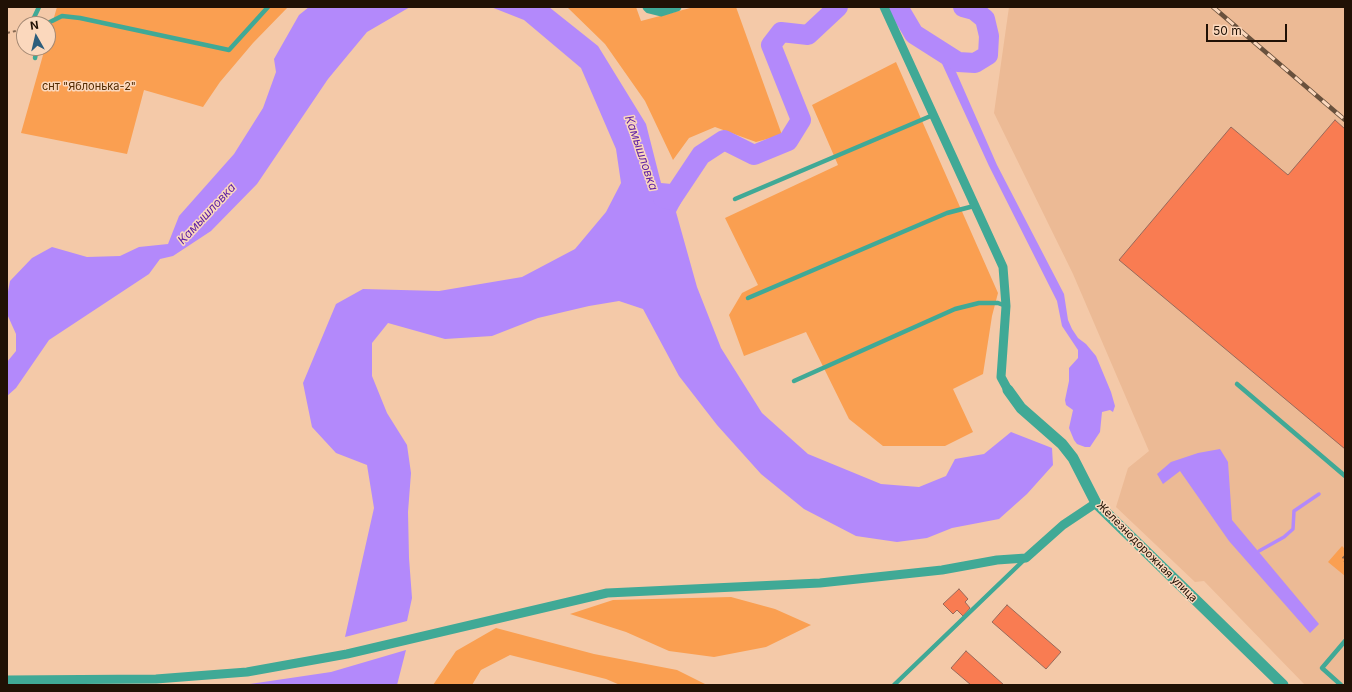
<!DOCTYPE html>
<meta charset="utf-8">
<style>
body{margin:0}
#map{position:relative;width:1352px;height:692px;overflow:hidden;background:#f4c9a8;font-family:Inter,sans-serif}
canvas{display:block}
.frame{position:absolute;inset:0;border:8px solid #201105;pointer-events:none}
.north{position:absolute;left:16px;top:16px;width:40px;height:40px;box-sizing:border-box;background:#fbd8bd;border:1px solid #a38873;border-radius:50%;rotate:352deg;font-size:11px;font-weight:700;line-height:16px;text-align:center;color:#201105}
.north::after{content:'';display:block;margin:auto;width:14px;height:18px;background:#2e5e7c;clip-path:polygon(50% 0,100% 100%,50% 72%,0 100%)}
.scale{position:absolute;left:1206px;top:24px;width:81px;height:18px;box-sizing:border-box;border:2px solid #201105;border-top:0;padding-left:5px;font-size:12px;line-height:14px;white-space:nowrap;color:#201105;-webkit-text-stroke:3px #fbd8bd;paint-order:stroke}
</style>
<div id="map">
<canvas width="1352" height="692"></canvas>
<div class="frame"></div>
<div class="north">N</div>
<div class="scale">50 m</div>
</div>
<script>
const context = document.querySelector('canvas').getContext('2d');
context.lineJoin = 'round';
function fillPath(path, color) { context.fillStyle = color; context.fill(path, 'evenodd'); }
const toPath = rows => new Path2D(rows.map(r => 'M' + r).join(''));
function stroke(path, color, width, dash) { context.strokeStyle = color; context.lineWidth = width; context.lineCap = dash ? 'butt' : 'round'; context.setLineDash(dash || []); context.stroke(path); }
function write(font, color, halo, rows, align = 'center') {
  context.font = font + ' Inter,sans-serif'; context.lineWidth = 3; context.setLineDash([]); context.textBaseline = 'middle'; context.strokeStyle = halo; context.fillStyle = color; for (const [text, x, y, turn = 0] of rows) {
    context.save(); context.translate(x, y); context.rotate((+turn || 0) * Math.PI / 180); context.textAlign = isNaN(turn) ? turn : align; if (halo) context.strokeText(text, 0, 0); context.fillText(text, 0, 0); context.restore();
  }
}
fillPath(toPath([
 [1009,7,1345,7,1345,685,1305,685,1204,581,1195,582,1116,507,1128,468,1149,451,1073,274,994,113]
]), '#ecba95');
fillPath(toPath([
 [57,7,288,7,253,43,220,82,203,107,144,90,127,154,21,133,45,48,48,48,48,38],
 [567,7,636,7,641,21,694,7,736,7,782,135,756,142,715,127,689,138,673,160,645,101,605,44],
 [896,62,998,293,992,316,983,374,953,389,973,432,945,446,883,446,849,419,806,332,744,356,729,315,742,293,758,285,725,218,838,165,812,105],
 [1342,546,1345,549,1345,576,1328,562],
 [731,597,775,609,811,625,766,647,714,657,669,651,626,632,570,614,613,600],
 [496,628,594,654,677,670,707,685,620,685,606,679,510,655,481,670,472,685,433,685,456,651]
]), '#fa9f51');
fillPath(toPath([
 [309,7,410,7,367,32,328,79,257,184,211,231,173,256,160,259,149,274,49,340,16,388,7,396,7,362,16,351,16,334,7,314,7,297,10,281,32,258,52,247,87,257,120,256,139,247,168,244,179,216,234,154,263,108,276,72,274,59,299,15],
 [491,7,549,7,598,46,646,124,661,183,682,185,688,189,676,212,697,287,721,348,762,413,808,454,881,484,919,487,946,476,955,459,984,454,1011,432,1052,448,1053,465,1027,494,999,519,952,528,927,538,897,542,856,536,804,509,761,474,717,425,679,376,643,309,619,301,589,306,538,318,492,336,445,339,388,323,372,343,372,376,387,413,407,445,411,473,408,512,409,558,412,598,407,621,345,637,374,508,367,465,336,453,312,427,303,383,336,304,363,289,439,291,522,277,575,249,606,212,621,183,616,149,581,68,524,20],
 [938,45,946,49,997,165,1064,294,1068,320,1072,329,1078,338,1086,344,1096,356,1111,392,1115,406,1113,412,1110,410,1102,412,1100,432,1090,447,1085,447,1077,444,1074,440,1069,428,1073,410,1066,405,1065,400,1069,381,1069,368,1078,358,1078,350,1062,326,1057,301,989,166,939,57],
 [1220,449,1228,462,1232,520,1319,624,1310,633,1229,541,1180,471,1163,484,1157,474,1171,462,1198,453],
 [406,650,397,685,243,685,331,672]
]), '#b389fb');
stroke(toPath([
 [1259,551,1284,537,1293,529,1294,511,1319,494]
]), '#b389fb', 3.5);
stroke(toPath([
 [898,7,914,34,958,62,975,63,988,55,989,36,985,19,974,10,963,7],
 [663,198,671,200,701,155,724,140,754,155,788,141,801,120,771,45,781,32,808,35,838,7]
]), '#b389fb', 20);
const building = toPath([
 [1335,120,1345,129,1345,449,1119,260,1231,127,1288,175,1335,120],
 [959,589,968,599,965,602,970,608,963,616,957,610,953,614,943,604,959,589],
 [1007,605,1061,652,1046,669,992,622,1007,605],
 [966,651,1004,685,971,685,951,668,966,651]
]);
fillPath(building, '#f97c52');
stroke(building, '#99695a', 1);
stroke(toPath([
 [7,33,24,29],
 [1345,556,1343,558,1345,562]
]), '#856852', 2, [3, 3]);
stroke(toPath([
 [31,24,39,7],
 [46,24,62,16,80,18,229,50,268,7],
 [35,58,37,48],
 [735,199,933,115],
 [748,298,947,213,974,206],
 [794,381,955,309,979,303,998,303,1006,306],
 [1237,384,1345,476],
 [894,685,1025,559],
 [1341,685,1322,668,1345,641]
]), '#40a996', 4.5);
stroke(toPath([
 [647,7,649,9,661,12,677,7],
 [884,7,1003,267,1006,306,1001,377,1008,390],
 [7,680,156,679,247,672,347,654,607,593,820,583,942,570,997,560,1026,558,1063,525,1096,503]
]), '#40a996', 9);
stroke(toPath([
 [1008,390,1021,408,1062,444,1073,458,1096,503,1283,685]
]), '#40a996', 11);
const rail = toPath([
 [1213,7,1345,120]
]);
stroke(rail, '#69513d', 4.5);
stroke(rail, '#fbd8bd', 3, [9]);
write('11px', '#522a01', '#fbd8bd', [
 ["снт \"Яблонька-2\"",89,87]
]);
write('11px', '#201105', '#fbd8bd', [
 ["Железнодорожная улица",1147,552,45]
]);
write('italic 12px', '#5f20a4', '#fbd8bd', [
 ["Камышловка",641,153,71],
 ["Камышловка",207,214,-47]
]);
</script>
